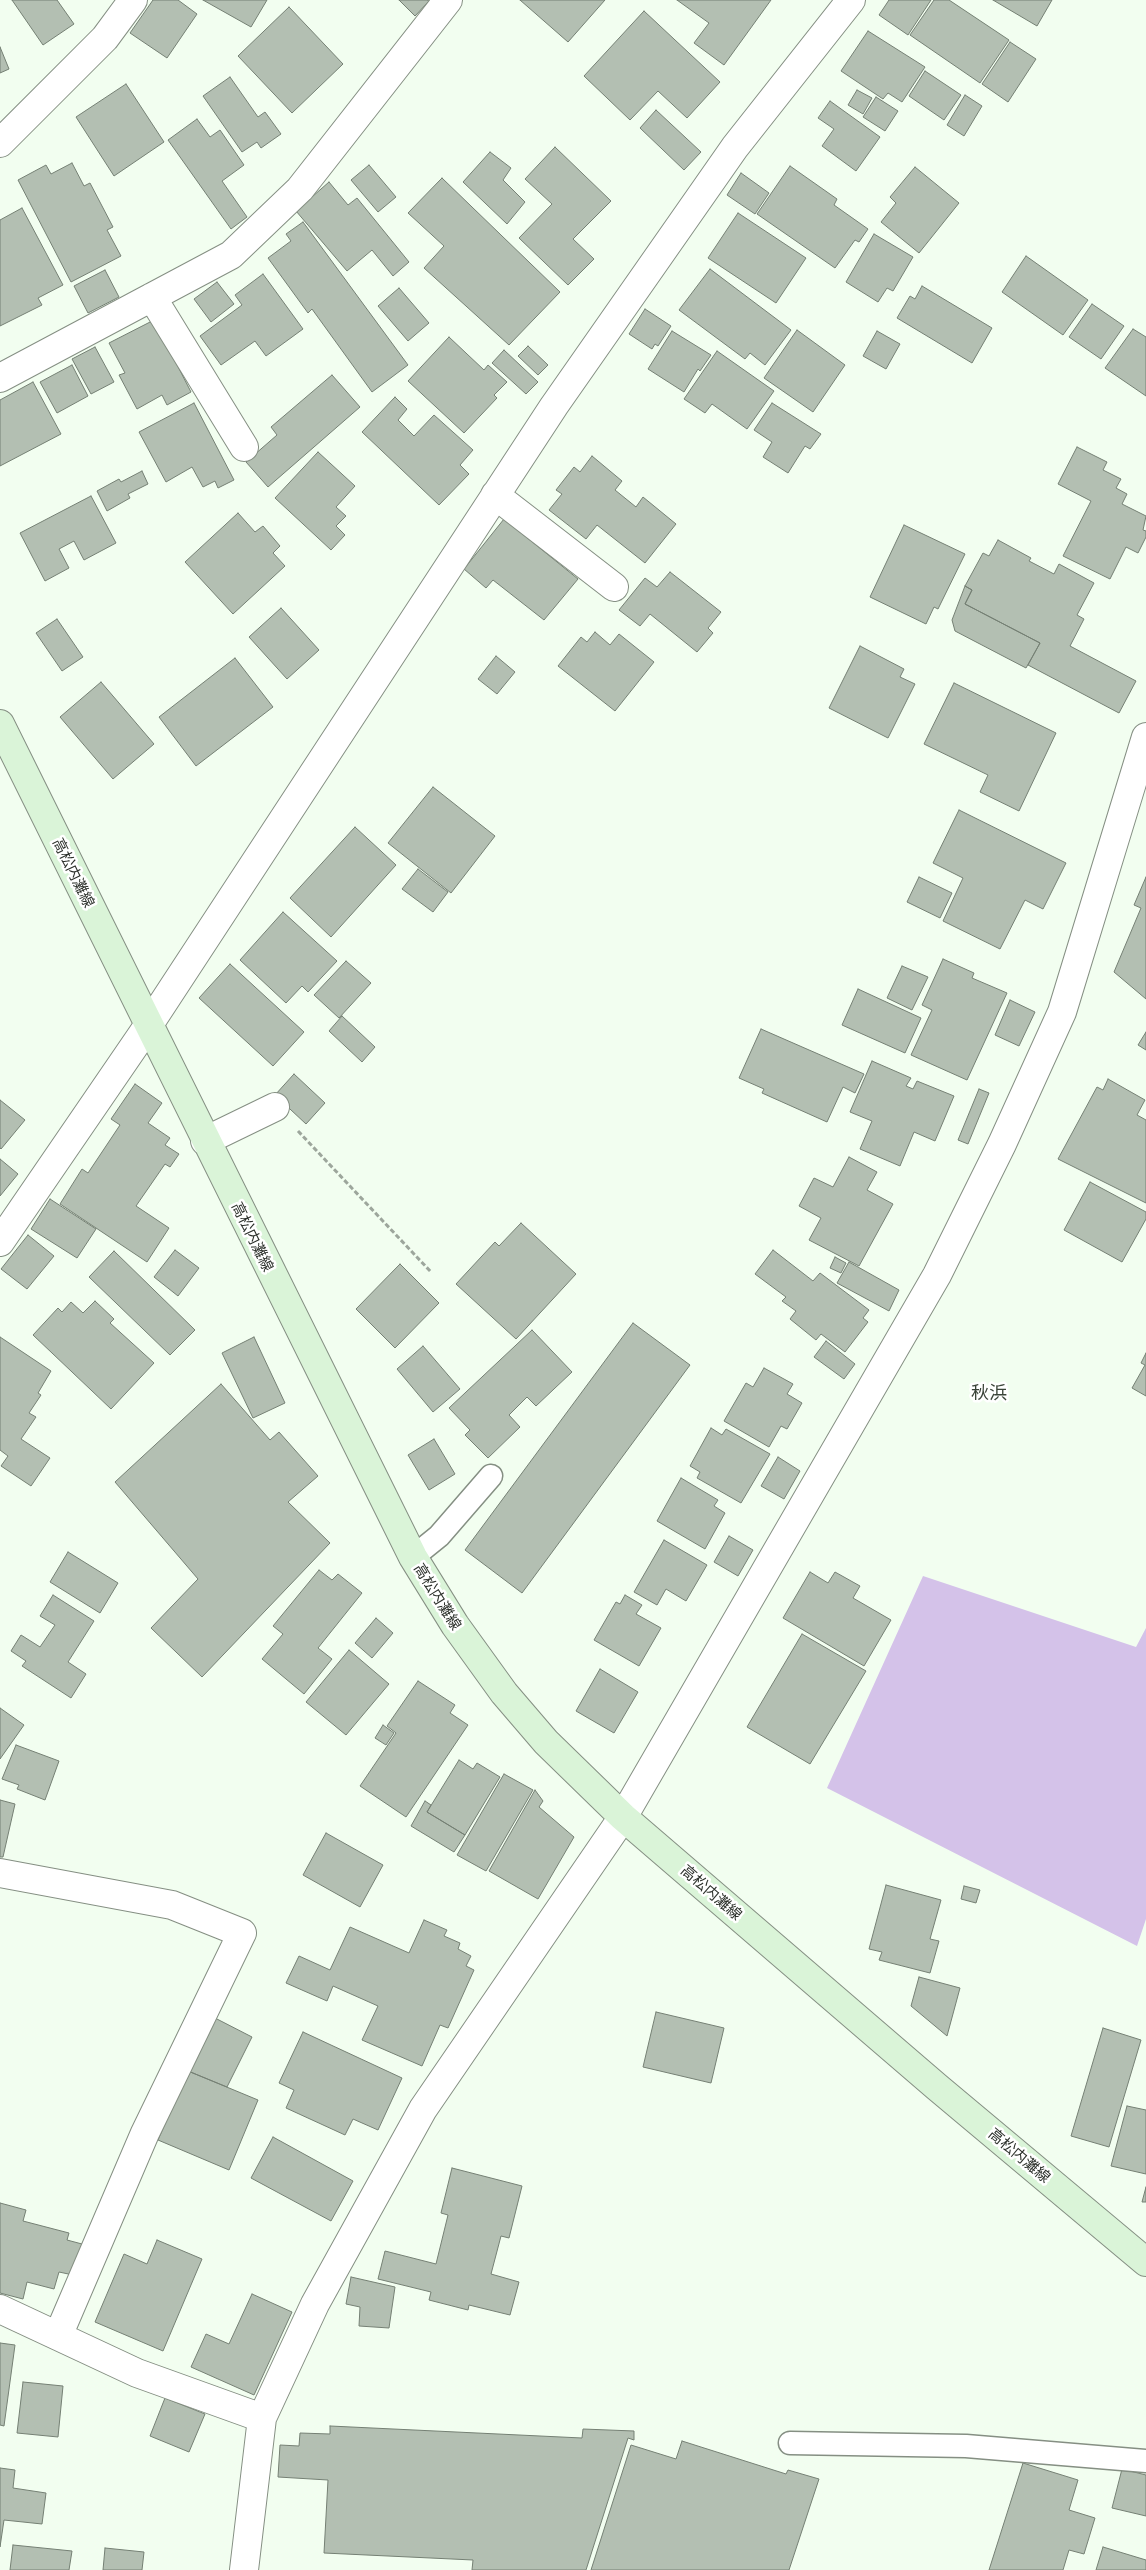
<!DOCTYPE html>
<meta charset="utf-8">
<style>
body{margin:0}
canvas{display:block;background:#f2fef0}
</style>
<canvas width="1146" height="2570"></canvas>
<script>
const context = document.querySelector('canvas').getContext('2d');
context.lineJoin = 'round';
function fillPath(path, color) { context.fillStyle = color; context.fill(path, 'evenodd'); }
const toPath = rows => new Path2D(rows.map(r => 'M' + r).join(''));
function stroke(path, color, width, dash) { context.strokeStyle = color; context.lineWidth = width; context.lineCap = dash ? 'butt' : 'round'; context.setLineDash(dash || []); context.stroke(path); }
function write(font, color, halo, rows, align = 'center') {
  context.font = font + ' Cabin,"Noto Sans JP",sans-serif'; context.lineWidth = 5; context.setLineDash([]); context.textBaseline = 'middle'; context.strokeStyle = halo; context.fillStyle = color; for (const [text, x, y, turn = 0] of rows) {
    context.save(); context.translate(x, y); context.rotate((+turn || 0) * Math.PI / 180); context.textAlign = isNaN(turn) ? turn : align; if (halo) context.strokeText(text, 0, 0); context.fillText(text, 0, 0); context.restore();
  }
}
fillPath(toPath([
 [923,1576,1136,1647,1146,1628,1146,1919,1137,1946,827,1788]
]), '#d4c2e9');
const building = toPath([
 [12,0,57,0,74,24,43,45,12,0],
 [153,0,178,0,197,14,167,58,130,33,153,0],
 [203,0,267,0,251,27,203,0],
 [399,0,427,0,429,1,415,16,399,0],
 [520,0,605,0,568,42,520,0],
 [677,0,771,0,724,65,694,43,709,23,677,0],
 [889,0,931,0,908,35,879,15,889,0],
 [934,0,949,0,1009,40,980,83,910,35,934,0],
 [993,0,1052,0,1037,26,993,0],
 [289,7,343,64,292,113,238,56,289,7],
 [644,11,720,82,687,118,658,91,630,120,584,76,644,11],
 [868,31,925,67,902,102,888,93,883,99,841,71,868,31],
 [1010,42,1036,59,1008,102,982,84,1010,42],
 [0,47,9,69,0,73,0,47],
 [925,71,961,95,944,120,909,96,925,71],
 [230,77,258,117,265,112,281,134,261,148,257,142,242,152,203,96,230,77],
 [126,84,164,142,114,176,76,117,126,84],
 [857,90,872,98,863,114,848,105,857,90],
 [965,95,982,106,964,136,947,125,965,95],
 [876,97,898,111,885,131,863,117,876,97],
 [830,101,880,137,856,171,822,146,834,129,818,118,830,101],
 [656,110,701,152,684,170,640,128,656,110],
 [197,119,210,137,220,130,244,165,222,181,247,217,231,229,168,140,197,119],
 [555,147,611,201,573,239,594,259,568,285,519,238,552,204,525,179,555,147],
 [490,152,511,168,503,180,525,202,507,224,463,182,490,152],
 [72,163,84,186,90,183,113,227,107,230,121,256,71,282,18,180,46,165,51,174,72,163],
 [369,165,396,197,378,212,351,180,369,165],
 [790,166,837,199,834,205,868,229,859,242,855,240,835,268,757,214,790,166],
 [915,167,959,203,919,253,881,222,896,203,890,197,915,167],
 [741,173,769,193,755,214,727,195,741,173],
 [442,178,560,292,509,345,424,268,444,246,408,213,442,178],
 [329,182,348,205,357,198,409,262,393,276,372,250,347,271,296,211,329,182],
 [22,208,63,285,38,298,42,305,0,326,0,220,22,208],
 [738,213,806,258,776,303,708,258,738,213],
 [303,222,408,365,372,392,312,309,308,313,268,258,291,241,286,234,303,222],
 [874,234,913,257,893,291,887,288,878,302,846,282,874,234],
 [1026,256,1088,300,1063,335,1002,292,1026,256],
 [710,269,791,330,765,365,750,353,745,359,679,310,710,269],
 [105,270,119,297,88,313,74,286,105,270],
 [263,274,303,329,266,356,255,341,221,365,200,336,242,305,235,295,263,274],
 [217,282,234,304,211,322,194,299,217,282],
 [922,286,992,328,972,363,897,318,910,296,915,299,922,286],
 [399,288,429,323,408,341,378,306,399,288],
 [1092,304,1124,326,1101,359,1069,337,1092,304],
 [645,309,671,326,658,346,655,344,652,349,629,334,645,309],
 [154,320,191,392,167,405,162,395,137,409,119,375,125,373,109,343,154,320],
 [1133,329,1146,337,1146,396,1105,368,1133,329],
 [797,330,845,365,813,412,764,378,797,330],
 [672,331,711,355,700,371,698,369,684,392,648,369,672,331],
 [877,331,900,344,886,369,863,356,877,331],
 [449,337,484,370,488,365,507,382,494,395,497,398,464,433,408,381,449,337],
 [528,346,548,365,538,375,518,356,528,346],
 [95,347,114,382,91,394,72,359,95,347],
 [504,350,538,382,526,394,492,363,504,350],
 [717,351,774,391,747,429,712,404,705,413,684,399,717,351],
 [72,365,88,396,57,413,40,382,72,365],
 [332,375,360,407,268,487,246,462,277,435,271,427,332,375],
 [33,382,61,434,0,466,0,400,33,382],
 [395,397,407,409,398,420,414,436,434,415,473,450,460,465,469,474,439,505,362,432,395,397],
 [194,403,234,480,218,488,215,481,203,487,192,467,166,482,139,432,194,403],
 [772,403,821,434,810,449,805,446,788,473,763,457,772,442,754,430,772,403],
 [1077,447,1107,462,1103,470,1121,479,1116,488,1127,494,1122,504,1146,516,1143,530,1146,531,1146,537,1138,553,1126,547,1110,579,1063,556,1091,501,1058,484,1077,447],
 [318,452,355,486,336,507,346,516,336,526,345,535,331,550,275,498,318,452],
 [592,456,622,481,615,490,636,507,643,497,676,524,645,563,597,525,586,539,549,510,562,494,556,490,574,467,580,472,592,456],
 [142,471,148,484,128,494,130,498,107,511,97,491,119,479,121,482,142,471],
 [91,496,116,543,84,560,74,541,59,549,69,568,45,581,20,533,91,496],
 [238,513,255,532,263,526,280,546,273,553,285,566,233,614,185,562,238,513],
 [504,519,578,579,544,620,493,580,486,588,464,569,504,519],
 [904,525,965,554,938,609,934,607,926,624,870,597,904,525],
 [998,540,1031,558,1029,561,1054,574,1059,564,1094,583,1077,615,1084,619,1070,646,1136,681,1119,713,1028,665,1040,643,965,604,972,590,965,586,983,553,989,556,998,540],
 [670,572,721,612,708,628,713,633,697,652,650,614,640,626,619,610,645,578,657,587,670,572],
 [965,586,972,590,965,604,1040,643,1026,668,955,631,952,620,965,586],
 [281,608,319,650,287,679,249,637,281,608],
 [57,619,83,657,62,671,36,633,57,619],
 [595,632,610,645,619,634,654,662,615,711,558,666,581,637,587,642,595,632],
 [860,646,904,669,900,677,915,684,888,738,829,708,860,646],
 [496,656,515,672,497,694,478,679,496,656],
 [235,658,273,707,196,766,159,717,235,658],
 [101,682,154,744,113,779,60,717,101,682],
 [954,683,1056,733,1019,811,980,792,988,775,924,744,954,683],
 [433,787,495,836,451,893,388,843,433,787],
 [959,810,1066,863,1043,909,1025,900,1000,949,943,921,963,878,933,863,959,810],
 [355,827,396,865,331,937,290,898,355,827],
 [418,869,448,892,433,912,402,889,418,869],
 [919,877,952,893,940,918,907,902,919,877],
 [1146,877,1146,999,1114,972,1141,908,1134,905,1146,877],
 [283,912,337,961,308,992,302,986,286,1003,240,960,283,912],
 [943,959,974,973,972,978,1007,993,967,1080,911,1055,932,1010,922,1005,943,959],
 [346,961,371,983,339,1018,314,995,346,961],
 [230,964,304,1032,273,1066,199,998,230,964],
 [902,966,928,977,912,1010,887,998,902,966],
 [858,989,921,1018,905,1053,842,1025,858,989],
 [1010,1000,1035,1012,1019,1046,995,1035,1010,1000],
 [342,1016,375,1047,362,1062,329,1031,342,1016],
 [761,1029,864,1074,855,1093,843,1087,827,1122,762,1093,764,1089,739,1078,761,1029],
 [1146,1032,1146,1050,1138,1045,1146,1032],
 [872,1061,911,1078,906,1086,913,1089,917,1081,954,1096,935,1141,914,1132,900,1166,860,1149,872,1121,850,1112,872,1061],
 [294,1074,325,1103,306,1124,275,1095,294,1074],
 [1108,1079,1145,1100,1137,1115,1146,1120,1146,1203,1058,1159,1097,1087,1103,1090,1108,1079],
 [135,1084,162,1103,148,1123,170,1138,165,1145,179,1154,170,1167,165,1164,136,1206,169,1228,147,1262,60,1204,82,1169,88,1173,120,1125,111,1119,135,1084],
 [979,1089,989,1093,968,1144,958,1140,979,1089],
 [0,1100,25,1120,1,1149,0,1148,0,1100],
 [849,1157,877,1172,867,1190,893,1204,859,1266,809,1240,821,1218,799,1206,814,1178,833,1187,849,1157],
 [0,1159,18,1174,0,1196,0,1159],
 [1090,1182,1146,1212,1146,1219,1122,1262,1064,1230,1090,1182],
 [50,1199,96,1229,77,1258,31,1229,50,1199],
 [521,1223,576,1274,516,1339,456,1284,495,1242,499,1246,521,1223],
 [28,1235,54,1256,27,1289,1,1269,28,1235],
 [175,1250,199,1268,178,1296,154,1277,175,1250],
 [773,1250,813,1281,820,1273,869,1310,863,1318,868,1322,845,1352,821,1334,816,1340,790,1319,796,1311,782,1301,786,1297,755,1274,773,1250],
 [114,1251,195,1330,170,1355,89,1277,114,1251],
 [835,1257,846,1263,841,1273,830,1268,835,1257],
 [849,1262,899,1290,889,1311,837,1283,849,1262],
 [400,1264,439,1303,395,1348,356,1309,400,1264],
 [95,1301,114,1319,110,1323,154,1363,111,1409,33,1335,58,1308,62,1312,71,1302,83,1313,95,1301],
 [633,1323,690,1365,522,1593,465,1550,633,1323],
 [532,1330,572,1372,536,1406,527,1397,509,1415,520,1427,488,1458,465,1435,470,1430,449,1408,532,1330],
 [0,1337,51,1371,38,1393,41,1395,29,1413,36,1417,21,1439,50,1458,31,1486,1,1466,8,1456,0,1450,0,1337],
 [254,1337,285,1403,253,1418,222,1353,254,1337],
 [826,1341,855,1364,844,1379,814,1357,826,1341],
 [423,1346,460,1389,433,1412,397,1369,423,1346],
 [1146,1353,1146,1396,1132,1388,1145,1365,1141,1363,1146,1353],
 [764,1368,793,1384,787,1394,802,1403,787,1429,781,1426,769,1447,724,1421,746,1383,753,1387,764,1368],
 [221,1384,270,1440,279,1432,318,1476,288,1502,330,1543,202,1677,151,1628,198,1579,115,1482,221,1384],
 [711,1428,722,1435,726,1429,770,1454,741,1503,697,1478,700,1472,690,1466,711,1428],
 [434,1439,455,1474,429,1490,408,1455,434,1439],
 [778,1457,800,1471,784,1499,761,1486,778,1457],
 [681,1478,718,1500,714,1506,725,1513,705,1549,657,1521,681,1478],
 [729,1536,753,1550,738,1576,714,1562,729,1536],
 [664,1540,707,1565,686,1601,666,1589,657,1605,634,1592,664,1540],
 [68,1552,118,1583,100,1613,50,1582,68,1552],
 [319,1570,332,1580,338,1574,362,1593,318,1648,332,1659,304,1694,262,1659,283,1634,273,1626,319,1570],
 [810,1572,828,1583,835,1572,860,1586,853,1598,891,1620,864,1666,783,1618,810,1572],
 [53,1595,94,1621,68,1662,86,1674,71,1698,22,1666,26,1661,11,1651,21,1635,40,1647,55,1625,40,1616,53,1595],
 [625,1595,642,1605,636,1614,661,1628,639,1666,594,1640,616,1602,620,1604,625,1595],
 [376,1618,393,1633,372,1658,355,1643,376,1618],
 [802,1634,866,1671,810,1764,747,1727,802,1634],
 [349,1650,389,1684,346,1735,306,1702,349,1650],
 [600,1669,638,1692,614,1733,576,1711,600,1669],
 [418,1681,455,1705,450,1713,468,1725,406,1817,360,1786,396,1733,387,1726,418,1681],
 [0,1708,24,1725,0,1759,0,1708],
 [383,1725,394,1733,386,1745,375,1738,383,1725],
 [16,1745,59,1761,45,1800,17,1789,19,1785,2,1779,16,1745],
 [459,1760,473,1769,477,1763,500,1777,465,1835,427,1812,459,1760],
 [504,1774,533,1790,486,1871,457,1855,504,1774],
 [535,1790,543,1801,539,1807,574,1837,538,1899,489,1871,535,1790],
 [0,1800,15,1804,3,1857,0,1857,0,1800],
 [425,1801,431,1805,427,1812,465,1835,454,1852,411,1826,425,1801],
 [326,1833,383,1865,360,1907,303,1875,326,1833],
 [886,1885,941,1900,930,1939,939,1941,930,1973,879,1960,882,1952,869,1949,886,1885],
 [964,1886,980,1890,976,1903,961,1899,964,1886],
 [424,1920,447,1930,444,1936,460,1943,458,1949,471,1956,466,1966,474,1970,448,2028,440,2025,422,2066,362,2040,378,2006,333,1986,327,2001,286,1983,299,1956,330,1970,350,1927,409,1953,424,1920],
 [919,1977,960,1988,947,2036,911,2006,919,1977],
 [656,2012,724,2028,711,2083,643,2067,656,2012],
 [215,2018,252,2037,227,2087,188,2071,215,2018],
 [1103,2028,1141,2040,1109,2147,1071,2136,1103,2028],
 [303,2032,402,2078,378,2130,353,2119,345,2135,286,2108,294,2090,279,2083,303,2032],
 [188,2071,258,2100,229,2170,158,2140,188,2071],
 [1127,2106,1146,2110,1146,2174,1111,2166,1127,2106],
 [273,2137,353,2181,331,2221,251,2178,273,2137],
 [452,2168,522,2186,509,2238,501,2236,491,2274,519,2282,510,2315,469,2305,468,2310,429,2300,431,2292,378,2279,385,2251,436,2264,448,2215,441,2213,452,2168],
 [1146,2187,1146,2202,1142,2202,1146,2187],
 [0,2203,26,2210,23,2221,69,2233,67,2240,82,2244,73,2275,59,2272,54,2289,27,2282,23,2299,0,2293,0,2203],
 [157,2240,202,2259,163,2351,95,2322,124,2254,147,2264,157,2240],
 [351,2277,395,2287,389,2328,359,2326,360,2307,346,2304,351,2277],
 [252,2294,292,2312,254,2395,191,2367,206,2334,229,2344,252,2294],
 [0,2343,15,2345,4,2426,0,2425,0,2343],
 [23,2382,63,2386,58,2437,17,2433,23,2382],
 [165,2398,205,2414,189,2452,150,2436,165,2398],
 [330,2426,582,2438,583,2429,634,2431,634,2440,628,2438,586,2570,472,2570,473,2560,324,2553,328,2480,278,2477,280,2445,299,2446,300,2433,330,2434,330,2426],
 [682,2441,786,2474,788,2470,819,2479,789,2570,591,2570,631,2445,676,2459,682,2441],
 [1023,2463,1078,2480,1069,2510,1095,2518,1084,2554,1069,2550,1063,2570,989,2570,1023,2463],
 [0,2468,15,2470,13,2488,46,2493,42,2524,4,2520,0,2547,0,2468],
 [1122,2469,1146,2475,1146,2516,1112,2508,1122,2469],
 [13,2545,72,2551,69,2570,10,2570,13,2545],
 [1103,2547,1146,2560,1146,2570,1096,2570,1103,2547],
 [105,2548,144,2552,142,2570,103,2570,105,2548]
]);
fillPath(building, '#b3bfb2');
stroke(building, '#758074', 1);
const lane = toPath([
 [413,1557,439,1536,491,1476],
 [790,2443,966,2446,1146,2461]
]);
const street = toPath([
 [0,143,105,38,133,0],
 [152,297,244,447],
 [0,378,231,255,300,189,448,0],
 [495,495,614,587],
 [205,1141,275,1107],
 [0,1242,148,1026,554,406,735,147,851,0],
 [0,1873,172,1905,242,1933,145,2133,58,2336],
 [0,2309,137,2373,262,2418],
 [244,2570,262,2418,315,2304,423,2109,623,1817,937,1275,1002,1144,1062,1012,1146,737]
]);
const secondary = toPath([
 [0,724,413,1557,455,1625,504,1693,546,1742,623,1817,937,2087,1146,2262]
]);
stroke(lane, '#858f83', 25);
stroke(street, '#858f83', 30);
stroke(secondary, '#858f83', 30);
stroke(toPath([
 [298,1131,431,1272]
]), '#9da69c', 3, [5, 2.5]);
stroke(lane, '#fff', 22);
stroke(street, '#fff', 28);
stroke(secondary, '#daf4d8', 28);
write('15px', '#2c302b', '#fff', [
 ["高松内灘線",73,873,64],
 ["高松内灘線",252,1237,64],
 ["高松内灘線",437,1597,58],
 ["高松内灘線",711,1893,41],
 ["高松内灘線",1019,2156,40]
]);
write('18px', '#3a4338', '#fff', [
 ["秋浜",989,1394]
]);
</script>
